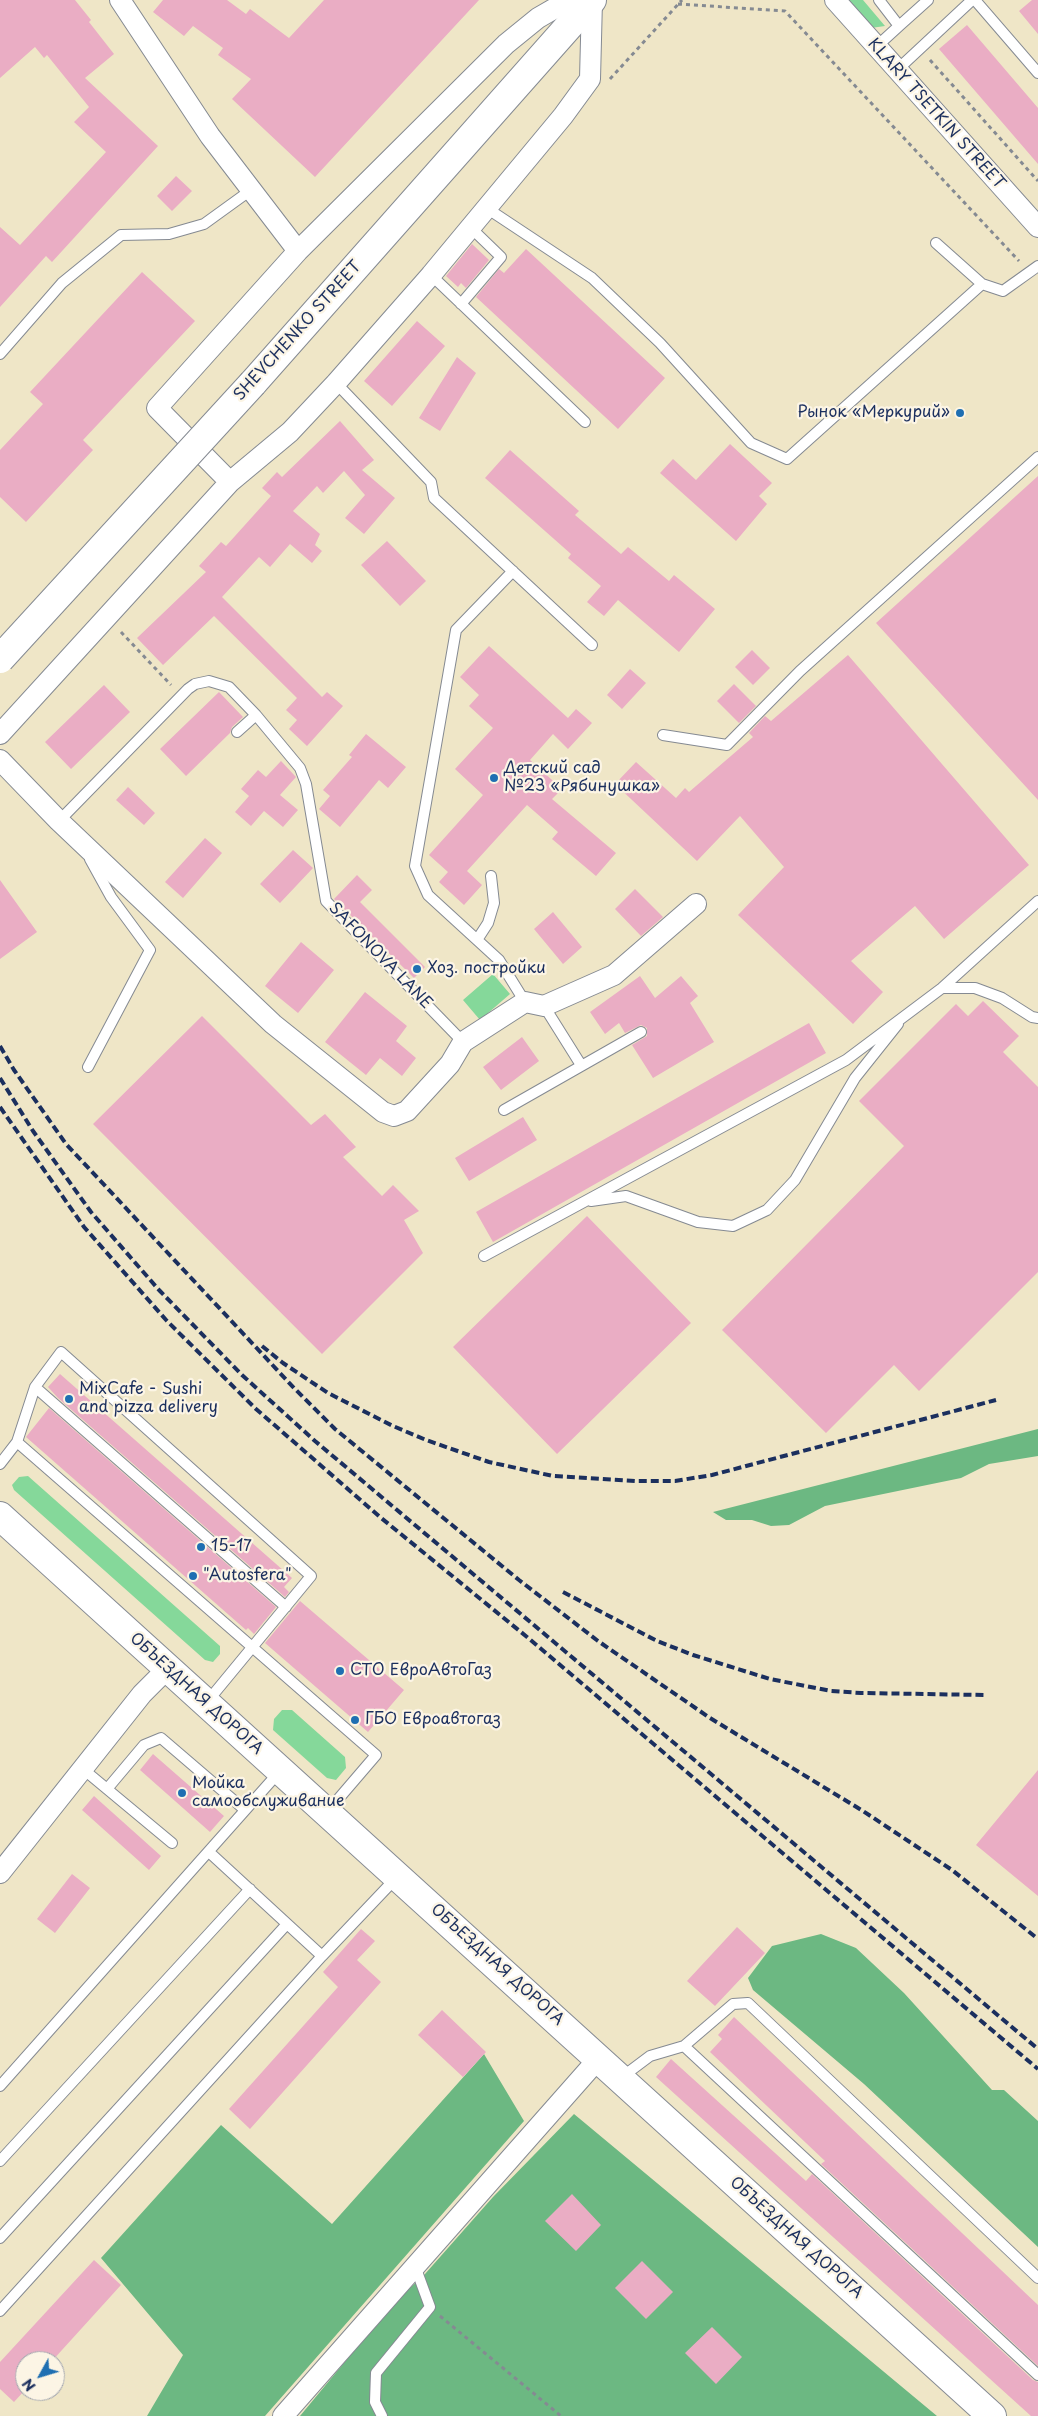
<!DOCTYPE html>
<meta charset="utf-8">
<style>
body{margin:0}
#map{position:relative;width:1038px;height:2416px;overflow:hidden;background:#efe6c7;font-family:"Playpen Sans",sans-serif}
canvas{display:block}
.north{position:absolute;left:15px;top:2351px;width:50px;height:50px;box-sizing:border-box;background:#fcf5e5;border:1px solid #a2a6af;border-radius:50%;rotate:231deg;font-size:14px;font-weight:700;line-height:20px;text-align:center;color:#1b2f5e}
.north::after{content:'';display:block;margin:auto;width:18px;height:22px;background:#1f6fb2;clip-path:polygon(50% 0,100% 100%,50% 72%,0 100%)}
</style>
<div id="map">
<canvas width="1038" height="2416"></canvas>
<div class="north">N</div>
</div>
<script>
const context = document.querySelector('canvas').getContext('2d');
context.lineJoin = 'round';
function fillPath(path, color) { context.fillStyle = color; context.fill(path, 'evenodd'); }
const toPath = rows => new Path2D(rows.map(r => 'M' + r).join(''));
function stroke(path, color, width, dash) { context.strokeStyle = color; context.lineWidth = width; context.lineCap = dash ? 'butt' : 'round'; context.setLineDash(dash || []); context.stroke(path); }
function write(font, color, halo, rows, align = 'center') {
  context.font = font + ' "Playpen Sans",sans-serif'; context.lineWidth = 4.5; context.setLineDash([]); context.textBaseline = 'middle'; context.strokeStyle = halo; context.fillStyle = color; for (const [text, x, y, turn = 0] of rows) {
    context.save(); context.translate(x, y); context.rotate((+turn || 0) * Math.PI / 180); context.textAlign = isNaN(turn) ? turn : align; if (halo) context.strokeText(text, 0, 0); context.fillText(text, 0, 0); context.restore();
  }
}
fillPath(toPath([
 [846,0,863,0,885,26,871,28],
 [493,974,510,994,480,1020,463,1000],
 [28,1476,220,1646,220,1654,213,1662,205,1660,14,1490,12,1485,19,1477],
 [282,1710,292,1710,345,1757,346,1768,336,1780,327,1778,273,1730,274,1719]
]), '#85d89a');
fillPath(toPath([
 [1038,1429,1038,1456,989,1464,961,1478,825,1506,789,1525,771,1526,752,1520,726,1520,713,1512],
 [821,1934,856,1948,904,1993,992,2090,1004,2090,1038,2121,1038,2247,864,2084,753,1990,748,1978,772,1946],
 [484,2054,524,2121,265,2416,147,2416,183,2355,101,2258,221,2125,332,2224],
 [574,2114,937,2416,300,2416,392,2305,425,2274,493,2197]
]), '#6cb882');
fillPath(toPath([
 [0,0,75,0,91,20,89,22,114,54,85,78,158,146,52,262,46,256,0,307,0,227,20,245,106,152,74,122,89,107,47,55,44,58,35,47,0,78],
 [163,0,227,0,246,14,250,9,289,38,324,0,479,0,315,177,232,99,251,79,218,55,223,48,193,26,184,36,153,12],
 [1032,0,1038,0,1038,34,1019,11],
 [967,25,1038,108,1038,164,939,49],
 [176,176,192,191,172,211,157,196],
 [472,244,489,260,466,288,461,283,458,287,446,276],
 [526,249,665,378,618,429,476,297,499,269,504,273],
 [142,272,195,321,83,440,93,450,26,522,0,497,0,450,43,404,30,392],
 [417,321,445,346,392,406,364,381],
 [457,357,476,373,440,431,419,418],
 [340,421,374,460,362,470,395,498,364,534,345,518,365,495,344,471,323,493,317,486,293,511,320,534,315,545,322,551,312,563,290,544,270,567,259,557,222,597,322,697,327,692,343,706,307,746,289,729,297,720,286,710,297,698,214,616,163,665,137,638,206,572,199,566,221,542,226,546,271,496,262,488,277,472,282,477],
 [730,444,772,483,759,496,767,504,736,541,660,473,673,459,696,480],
 [510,450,579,511,575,515,621,554,628,547,669,581,674,575,715,609,679,652,618,600,604,616,587,602,601,586,568,558,571,554,485,478],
 [1038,476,1038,800,876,623],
 [387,541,426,581,400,606,361,565],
 [489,646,568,718,576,709,592,723,568,749,553,734,530,760,562,789,552,799,616,853,596,876,552,839,558,832,527,805,467,871,482,885,464,905,439,882,448,872,429,855,483,795,455,769,493,728,469,706,479,695,460,677],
 [752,650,770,668,753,685,735,667],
 [848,655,1029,865,944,939,915,906,851,961,883,992,853,1024,738,915,784,867,740,816,697,861,615,784,636,762,676,798,685,788,689,792,753,737,749,733,765,716,771,721],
 [630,669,646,683,622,709,607,695],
 [734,684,756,706,739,723,717,701],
 [104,685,130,712,71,769,45,742],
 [219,692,243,717,232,727,230,733,186,776,160,749],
 [366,734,406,767,388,788,379,780,340,827,319,809,330,796,323,790,352,757,349,755],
 [281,761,296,777,280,795,298,810,283,827,264,811,251,826,235,812,249,796,241,789,258,770,266,777],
 [128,787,155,813,144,825,116,800],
 [205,838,222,853,183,898,165,882],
 [293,850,313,868,280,903,260,884],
 [357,875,372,890,360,902,425,967,414,978,334,899],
 [0,880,37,932,0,959],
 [635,889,663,917,641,936,615,909],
 [553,912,582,947,563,964,534,929],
 [301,942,334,970,298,1013,265,986],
 [640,976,655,998,681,976,698,996,690,1003,714,1042,653,1078,632,1045,647,1036,647,1028,641,1025,625,1033,619,1023,605,1034,590,1012],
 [365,992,407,1026,396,1041,416,1058,402,1076,380,1058,366,1075,325,1042],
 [983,1001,1019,1036,1003,1052,1038,1087,1038,1272,919,1391,894,1365,826,1433,722,1330,904,1146,859,1101,956,1004,968,1016],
 [202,1016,311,1125,325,1114,356,1147,343,1157,382,1196,393,1185,419,1211,404,1220,423,1253,322,1354,93,1124],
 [809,1023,826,1053,493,1242,476,1212],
 [522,1037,539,1061,501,1090,483,1067],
 [523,1117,537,1140,469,1181,455,1158],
 [587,1216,691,1323,557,1454,453,1347],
 [60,1374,292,1578,284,1587,289,1592,285,1597,58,1398,48,1387],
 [49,1408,276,1607,254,1634,248,1628,246,1630,26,1437],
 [300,1601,404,1690,368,1732,265,1643],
 [153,1754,224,1816,210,1832,140,1770],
 [1038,1770,1038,1896,976,1845],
 [94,1796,161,1856,149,1870,82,1810],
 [72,1874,90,1888,55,1933,37,1919],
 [737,1927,765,1953,715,2006,687,1981],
 [361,1929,375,1941,357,1960,381,1982,250,2129,229,2109,338,1987,323,1972],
 [442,2010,486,2052,463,2077,418,2035],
 [734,2017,1038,2305,1038,2366,821,2164,825,2161,710,2052,722,2039,718,2035],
 [671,2059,806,2181,812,2174,1033,2380,1038,2382,1038,2416,1031,2416,656,2077],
 [572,2194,601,2225,576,2251,545,2221],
 [94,2260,121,2285,52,2361,25,2361,25,2390,14,2402,0,2389,0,2362],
 [642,2261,673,2292,646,2319,615,2288],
 [712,2327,742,2357,716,2384,685,2353]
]), '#eaadc4');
const service = toPath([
 [975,0,1038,73],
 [899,26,928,0],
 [876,47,899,26,879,0],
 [897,70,972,0],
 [488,206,494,213,592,278,660,343,751,443,787,459,982,284,1003,291,1038,266],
 [936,243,982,284],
 [431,275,585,422],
 [461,304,501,257,470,227],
 [0,354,62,283,121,235,169,234,204,224,251,190],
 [336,383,431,482,434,498,592,645],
 [513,571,456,630,415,866,428,895,499,960,525,1002],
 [237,732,256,715],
 [663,735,727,745,800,671,1038,457],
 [59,821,188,689,195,684,209,681,229,687,256,715,300,768,306,784,326,901,463,1042],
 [477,940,488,923,494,903,491,876],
 [942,988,975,988,1002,998,1032,1017,1038,1018],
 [544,1006,581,1065],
 [88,1067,150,950,111,897,90,859],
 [504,1110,641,1032],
 [591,1201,626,1196,698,1222,733,1226,767,1210,795,1180,855,1078,898,1024],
 [484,1256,846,1060,942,988,1038,901],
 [35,1387,286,1607],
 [17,1442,376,1755,328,1811],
 [0,1464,17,1442,35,1387,61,1352,311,1576,207,1702],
 [83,1769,172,1843],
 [107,1789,144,1745,161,1738,245,1810],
 [209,1852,322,1956],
 [684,2046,1038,2375],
 [622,2077,650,2056,684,2046,733,2004,748,2003,1038,2278],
 [0,2086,280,1771],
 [0,2161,250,1889],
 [0,2238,287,1924],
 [0,2311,322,1956,397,1877],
 [382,2416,375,2402,376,2373,430,2307,415,2266]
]);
const minor = toPath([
 [120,0,210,136,298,251],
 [835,0,1038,227],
 [230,482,157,408,298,251,506,44,538,18,569,0],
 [0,734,230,482,290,432,336,383,431,275,563,116,590,79,592,0],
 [0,760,59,821,273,1024,383,1112,394,1116,407,1111,450,1064,463,1042,525,1002,544,1006,614,975,696,904],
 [0,1873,142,1694,168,1668],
 [283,2416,599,2058]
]);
const primary = toPath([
 [0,1516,992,2416]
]);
const trunk = toPath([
 [253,383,592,0]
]);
stroke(service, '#858a92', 12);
stroke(minor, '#858a92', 22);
stroke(primary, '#858a92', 30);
stroke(trunk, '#858a92', 30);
stroke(toPath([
 [678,4,785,11,1019,261],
 [930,60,1038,181],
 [610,79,682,0],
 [121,632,171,685],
 [440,2316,561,2416]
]), '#858a92', 3, [4, 4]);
stroke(service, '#fff', 10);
stroke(minor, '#fff', 20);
stroke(primary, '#fff', 28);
stroke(trunk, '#fff', 28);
stroke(toPath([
 [0,1046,14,1070,66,1144,294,1388,335,1429,519,1580,598,1641,710,1718,863,1811,952,1870,1038,1939],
 [0,1078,33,1131,91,1212,159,1290,242,1375,315,1441,1038,2049],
 [0,1107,84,1227,167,1321,256,1409,380,1517,527,1637,1038,2069],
 [262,1346,283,1363,328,1393,393,1426,426,1440,489,1462,553,1476,635,1481,675,1481,712,1475,996,1400],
 [563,1592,657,1641,693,1655,770,1679,831,1691,861,1693,986,1695]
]), '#1b2f5e', 4, [8, 4]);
const trunkBridge = toPath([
 [0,659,253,383]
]);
stroke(trunkBridge, '#858a92', 30, []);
stroke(trunkBridge, '#fff', 28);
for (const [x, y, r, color] of [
 [960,413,5,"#1f6fb2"],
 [494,778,5,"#1f6fb2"],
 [417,969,5,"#1f6fb2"],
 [69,1399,5,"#1f6fb2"],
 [201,1547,5,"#1f6fb2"],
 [193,1576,5,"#1f6fb2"],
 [340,1671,5,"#1f6fb2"],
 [355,1720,5,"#1f6fb2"],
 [182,1793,5,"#1f6fb2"]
]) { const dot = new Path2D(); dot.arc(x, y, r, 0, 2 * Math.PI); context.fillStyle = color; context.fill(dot); stroke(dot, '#fcf5e5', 2); }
write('16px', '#1b2f5e', '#fcf5e5', [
 ["KLARY TSETKIN STREET",936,114,48],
 ["SHEVCHENKO STREET",298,331,-48],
 ["SAFONOVA LANE",380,956,46],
 ["ОБЪЕЗДНАЯ ДОРОГА",196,1694,42],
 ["ОБЪЕЗДНАЯ ДОРОГА",497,1965,42],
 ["ОБЪЕЗДНАЯ ДОРОГА",796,2238,42]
]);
write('16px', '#1b2f5e', '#fcf5e5', [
 ["Рынок «Меркурий»",950,413,"right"],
 ["Детский сад",504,769],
 ["№23 «Рябинушка»",504,787],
 ["Хоз. постройки",427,969],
 ["MixСafe - Sushi",79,1390],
 ["and pizza delivery",79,1408],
 ["15-17",211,1547],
 ["\"Autosfera\"",203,1576],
 ["СТО ЕвроАвтоГаз",350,1671],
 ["ГБО Евроавтогаз",365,1720],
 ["Мойка",192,1784],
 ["самообслуживание",192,1802]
], 'left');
</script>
